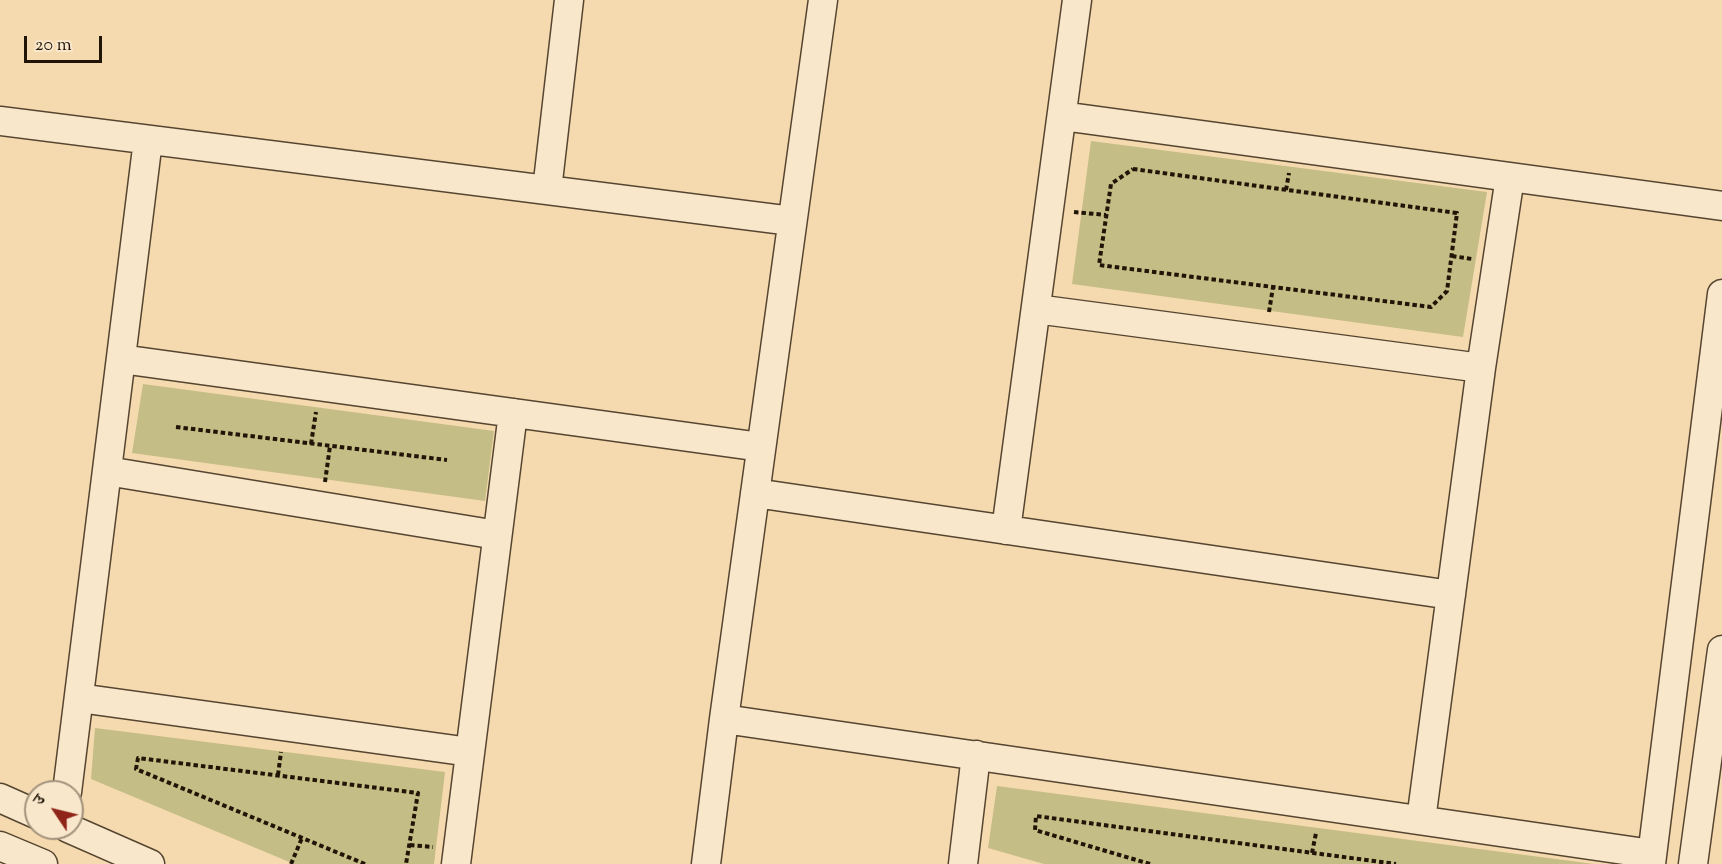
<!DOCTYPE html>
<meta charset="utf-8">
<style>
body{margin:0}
#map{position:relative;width:1722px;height:864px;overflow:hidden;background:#f6daaf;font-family:"Sorts Mill Goudy","Noto Serif Devanagari",serif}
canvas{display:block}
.north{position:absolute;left:24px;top:780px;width:60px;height:60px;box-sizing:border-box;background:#f9e7cb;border:2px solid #a2937d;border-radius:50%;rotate:305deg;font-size:16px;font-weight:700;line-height:24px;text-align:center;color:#201507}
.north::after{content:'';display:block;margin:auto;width:21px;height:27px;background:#8f2418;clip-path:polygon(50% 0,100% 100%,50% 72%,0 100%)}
.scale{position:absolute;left:24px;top:36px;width:78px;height:27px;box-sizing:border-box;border:3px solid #201507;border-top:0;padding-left:8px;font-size:18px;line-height:21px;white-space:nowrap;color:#201507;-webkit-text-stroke:4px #f9e7cb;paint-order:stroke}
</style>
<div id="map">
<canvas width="1722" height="864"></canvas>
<div class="north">उ</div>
<div class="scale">20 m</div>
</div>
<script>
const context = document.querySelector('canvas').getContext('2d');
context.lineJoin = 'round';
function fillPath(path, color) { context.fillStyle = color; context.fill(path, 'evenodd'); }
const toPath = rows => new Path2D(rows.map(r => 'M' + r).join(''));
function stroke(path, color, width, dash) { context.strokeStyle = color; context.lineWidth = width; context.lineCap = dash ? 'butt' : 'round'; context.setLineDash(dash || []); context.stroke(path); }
fillPath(toPath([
 [1091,141,1487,192,1463,337,1072,284],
 [143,384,494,431,485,501,132,453],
 [95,728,445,772,434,864,294,864,91,779],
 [997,786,1594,864,1044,864,988,848]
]), '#c4bd86');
const minor = toPath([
 [1062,116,1722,206],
 [0,121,792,221],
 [547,190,569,0],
 [1036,309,1481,368],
 [121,359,761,447],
 [107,471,497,535],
 [755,493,1451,595],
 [1006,530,1077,0],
 [79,698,470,752],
 [724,719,1652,854],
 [67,792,148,140],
 [0,798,36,814],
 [1421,820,1481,368,1510,177],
 [68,828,150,864],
 [0,846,43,864],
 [456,864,513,413],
 [706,864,724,719,823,0],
 [963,864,976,755],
 [1651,864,1722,294],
 [1693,864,1722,650]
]);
stroke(minor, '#564631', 31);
stroke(toPath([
 [1133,169,1457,213,1447,291,1431,307,1099,265,1111,184,1133,169],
 [1286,190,1289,173],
 [1074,212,1106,215],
 [1452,256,1472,259],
 [1269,312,1273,287],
 [176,427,447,460],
 [311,444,316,412],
 [325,482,330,446],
 [278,775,281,752],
 [410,845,433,847],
 [1312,853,1316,833],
 [291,864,302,838],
 [365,864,136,769,138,758,418,793,406,864],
 [1150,864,1035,830,1036,816,1396,864]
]), '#201507', 4, [4.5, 3]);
stroke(minor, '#f9e7cb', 28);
</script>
